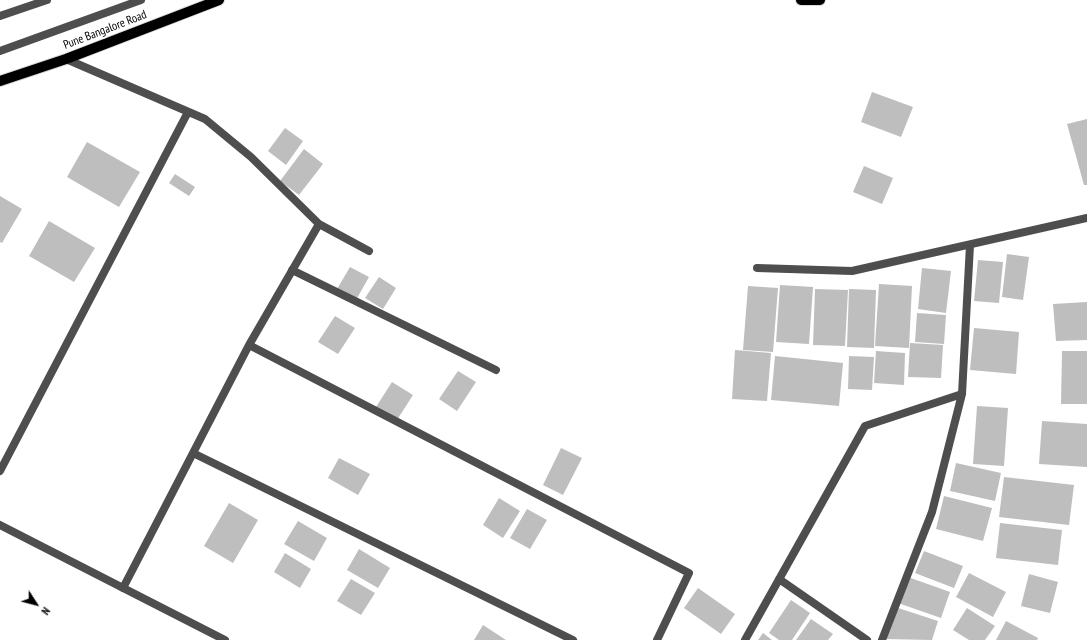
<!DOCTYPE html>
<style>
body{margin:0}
#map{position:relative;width:1087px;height:640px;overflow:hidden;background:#fff;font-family:"PT Sans Narrow",sans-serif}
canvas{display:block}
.north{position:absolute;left:16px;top:584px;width:40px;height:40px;-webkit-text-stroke:3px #fff;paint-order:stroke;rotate:126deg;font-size:11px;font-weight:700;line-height:16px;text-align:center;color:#000}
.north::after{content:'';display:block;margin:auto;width:14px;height:18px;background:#000;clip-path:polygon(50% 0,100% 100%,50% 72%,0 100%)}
</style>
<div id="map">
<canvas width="1087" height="640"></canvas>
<div class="north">N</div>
</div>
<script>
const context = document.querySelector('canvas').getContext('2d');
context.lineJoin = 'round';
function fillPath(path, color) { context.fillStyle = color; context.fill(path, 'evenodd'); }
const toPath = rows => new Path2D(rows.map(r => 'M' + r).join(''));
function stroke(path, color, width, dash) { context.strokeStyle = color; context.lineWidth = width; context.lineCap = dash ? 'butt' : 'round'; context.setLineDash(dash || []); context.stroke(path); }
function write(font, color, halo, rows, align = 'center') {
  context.font = font + ' "PT Sans Narrow",sans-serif'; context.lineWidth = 3.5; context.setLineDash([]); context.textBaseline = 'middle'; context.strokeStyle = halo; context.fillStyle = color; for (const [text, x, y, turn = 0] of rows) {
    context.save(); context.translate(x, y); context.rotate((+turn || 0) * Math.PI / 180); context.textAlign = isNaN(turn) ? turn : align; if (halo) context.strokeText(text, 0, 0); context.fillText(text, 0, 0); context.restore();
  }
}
fillPath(toPath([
 [872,92,913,107,901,137,861,122],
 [1087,119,1087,185,1084,185,1067,124],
 [285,128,303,141,286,165,268,151],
 [87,142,140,172,119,207,67,177],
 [304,149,323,164,299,195,280,181],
 [864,166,893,178,882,204,853,192],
 [175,174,195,187,189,196,169,183],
 [0,196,22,209,2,243,0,242],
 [49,221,95,248,74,282,29,256],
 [1007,254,1029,257,1023,300,1002,297],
 [978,260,1003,262,999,303,974,301],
 [350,267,369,277,356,300,337,289],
 [922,268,951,271,946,313,918,309],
 [379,277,396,288,383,309,365,298],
 [879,284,912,286,909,348,875,346],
 [780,285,813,287,809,344,776,342],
 [748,286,778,288,773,352,743,350],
 [815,289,848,290,845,346,813,345],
 [849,289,876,290,874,348,847,347],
 [1087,302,1087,340,1056,341,1053,304],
 [917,313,946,315,944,344,915,342],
 [335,316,355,328,338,354,318,342],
 [974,328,1019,332,1016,374,970,370],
 [910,343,943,345,941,378,908,377],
 [735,350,771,353,767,401,732,399],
 [876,351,905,353,904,385,874,383],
 [1062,351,1087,351,1087,404,1061,404],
 [775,356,843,363,839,406,771,400],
 [849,356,874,357,872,390,848,389],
 [458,371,476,382,457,411,439,399],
 [392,382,413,395,397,420,376,407],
 [977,406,1008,408,1004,466,973,464],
 [1042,421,1087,424,1087,467,1039,464],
 [561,448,582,458,563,495,543,485],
 [339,458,370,474,358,495,328,478],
 [956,463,1001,473,995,501,950,491],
 [1004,477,1074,485,1069,525,999,517],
 [944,496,992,508,983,541,936,529],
 [499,498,520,511,503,538,483,525],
 [229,503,258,520,233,563,204,546],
 [527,509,547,520,530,549,510,538],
 [298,521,327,538,314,561,284,544],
 [1000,523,1062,530,1058,565,996,558],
 [359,549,390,568,378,588,347,570],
 [924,551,963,566,954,588,915,573],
 [285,553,311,569,300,588,274,572],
 [969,573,1006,592,993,617,956,597],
 [1029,574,1058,582,1050,613,1021,606],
 [908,577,950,592,941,618,898,603],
 [351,579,375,593,361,615,337,601],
 [698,588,735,614,721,634,684,608],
 [791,600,810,613,792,640,779,640,769,633],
 [895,607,938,621,932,640,885,639],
 [967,608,995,626,985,640,969,640,953,630],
 [811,619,833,634,828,640,796,640],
 [1006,621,1038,638,1037,640,996,640],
 [483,625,506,640,474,640],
 [763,633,772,640,758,640]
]), '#bebebe');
const primary = toPath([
 [801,0,820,0],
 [0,81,66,59,219,0]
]);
stroke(primary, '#dbdbdb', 12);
stroke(toPath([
 [0,16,47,0],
 [0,51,141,0]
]), '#4e4e4e', 8);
stroke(toPath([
 [66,59,205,119,251,157,319,224],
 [757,268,852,271,1087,218],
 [292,270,496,370],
 [249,345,319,224,369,251],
 [193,453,573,640],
 [0,471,188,112],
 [779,579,867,640],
 [123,588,249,345,689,573,657,640],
 [745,640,865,426,962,394],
 [882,640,932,512,962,394,970,245]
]), '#4e4e4e', 8);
stroke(toPath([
 [0,525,225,640]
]), '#4e4e4e', 8);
stroke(primary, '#000', 10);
write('12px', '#000', '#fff', [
 ["Pune Bangalore Road",105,30,-21]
]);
</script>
